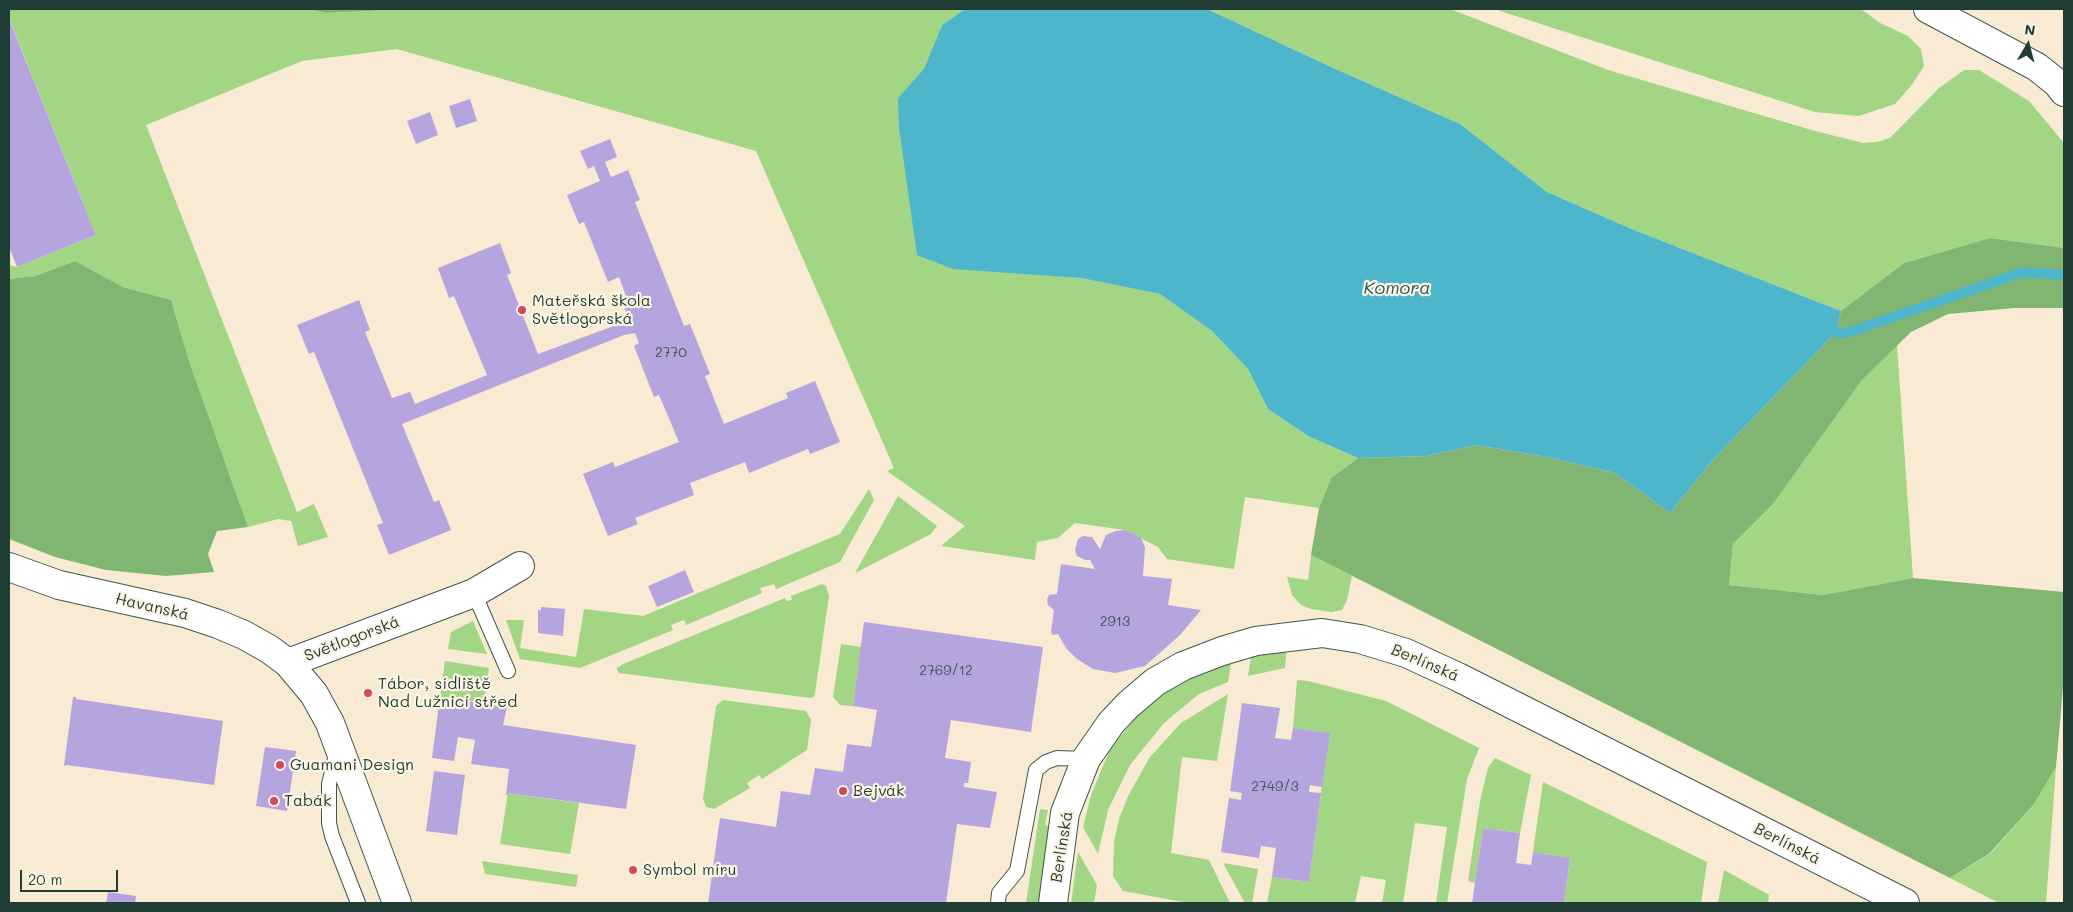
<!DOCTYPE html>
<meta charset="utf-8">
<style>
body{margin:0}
#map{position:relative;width:2073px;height:912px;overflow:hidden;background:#f8ead3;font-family:Mali,sans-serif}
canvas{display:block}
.frame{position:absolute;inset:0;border:10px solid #1f3d34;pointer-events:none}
.north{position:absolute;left:2003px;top:20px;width:50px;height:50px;-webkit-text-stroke:4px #fcf5e5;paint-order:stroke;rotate:8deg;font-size:14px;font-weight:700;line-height:20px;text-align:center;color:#1f3d34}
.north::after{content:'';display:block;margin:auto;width:18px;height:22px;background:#1f3d34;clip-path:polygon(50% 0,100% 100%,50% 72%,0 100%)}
.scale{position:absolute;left:20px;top:870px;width:98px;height:22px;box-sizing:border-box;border:2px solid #1f3d34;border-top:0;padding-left:6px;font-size:15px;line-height:18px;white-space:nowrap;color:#1f3d34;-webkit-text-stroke:4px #fcf5e5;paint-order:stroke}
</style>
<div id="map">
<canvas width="2073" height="912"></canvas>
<div class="frame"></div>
<div class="north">N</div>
<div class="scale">20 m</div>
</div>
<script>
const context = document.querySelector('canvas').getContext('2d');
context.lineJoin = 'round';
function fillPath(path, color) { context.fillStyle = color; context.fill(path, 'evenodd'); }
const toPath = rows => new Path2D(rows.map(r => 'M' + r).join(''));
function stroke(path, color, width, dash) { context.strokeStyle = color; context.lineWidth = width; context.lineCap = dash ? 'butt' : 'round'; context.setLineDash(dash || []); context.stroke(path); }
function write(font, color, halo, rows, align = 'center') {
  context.font = font + ' Mali,sans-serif'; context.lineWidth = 4.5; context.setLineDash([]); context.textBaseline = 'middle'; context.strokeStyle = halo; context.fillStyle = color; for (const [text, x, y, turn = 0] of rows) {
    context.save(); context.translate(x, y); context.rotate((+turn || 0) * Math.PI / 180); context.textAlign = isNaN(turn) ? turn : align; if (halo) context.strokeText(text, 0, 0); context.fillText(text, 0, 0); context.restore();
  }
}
fillPath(toPath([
 [9,9,308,9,326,13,412,9,965,9,942,25,924,70,898,98,1036,274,1081,278,1160,294,1212,331,1248,369,1268,409,1308,436,1358,458,1331,478,1319,508,1245,497,1234,569,1167,559,1158,547,1125,530,1075,523,1058,538,1037,542,1035,560,941,546,965,526,887,471,894,468,756,151,397,49,302,61,146,125,297,512,314,504,328,537,298,546,291,521,278,519,248,527,189,361,171,300,123,287,75,261,35,276,9,279,9,265,17,267,96,235,9,18],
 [1207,9,1450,9,1608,70,1815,131,1863,143,1877,142,1890,138,1939,88,1964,70,1979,70,2029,101,2064,143,2064,248,1990,238,1904,263,1841,311,1634,230,1547,192,1460,124,1331,67],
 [1494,9,1861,9,1880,23,1908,36,1921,49,1924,66,1911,86,1895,104,1859,116,1815,112],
 [1897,345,1913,578,1823,595,1729,585,1733,544,1773,504,1862,380],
 [869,489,874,500,840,562,776,589,774,584,760,588,762,593,686,625,684,620,671,625,673,630,580,668,520,659,506,620,524,620,520,648,576,657,584,609,643,616,840,534],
 [898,496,937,526,931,534,855,573],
 [1311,555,1352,576,1347,600,1342,610,1331,612,1311,609,1301,605,1292,595,1287,577,1308,580],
 [822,584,826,586,829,596,815,693,814,697,810,698,619,673,617,670,617,668,623,664,785,598,787,601,792,600,791,596],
 [473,621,487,654,448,649,451,632],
 [841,644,861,647,853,706,840,705,833,697],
 [1287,645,1285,668,1248,676,1252,652],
 [1232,657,1228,682,1199,694,1164,723,1130,765,1108,810,1098,854,1083,827,1091,795,1110,749,1138,715,1169,686],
 [445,661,489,668,484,703,440,697],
 [1297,680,1308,681,1386,701,1479,748,1467,779,1447,903,1436,903,1447,827,1415,823,1403,903,1382,903,1386,880,1361,876,1355,903,1267,903,1272,877,1309,882,1329,733,1293,728],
 [1228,694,1217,761,1182,757,1171,853,1209,860,1230,903,1189,903,1123,891,1113,876,1114,842,1119,819,1128,796,1150,757,1181,723],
 [723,700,806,711,811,720,807,750,762,779,759,775,747,783,750,788,714,809,706,807,703,799,716,706],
 [1495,758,1531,775,1520,833,1483,828,1475,883,1468,881,1480,801,1488,768],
 [2056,767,2046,903,1999,903,1950,878,1991,853,2034,804],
 [1543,782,1707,862,1701,903,1564,903,1570,858,1533,852],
 [508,793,579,803,570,854,500,844],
 [1040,809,1048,810,1045,825,1050,826,1039,903,1026,903],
 [1078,852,1097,885,1094,903,1071,903],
 [482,861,578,875,576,887,485,874],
 [1223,863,1258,869,1252,903,1245,903],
 [1724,870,1769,895,1768,903,1718,903]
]), '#a2d584');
fillPath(toPath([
 [308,9,412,9,326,13],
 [1990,238,2064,248,2064,308,2014,308,1948,314,1911,332,1862,380,1773,504,1733,544,1729,585,1823,595,1913,578,2064,592,2064,676,2056,767,2034,804,1990,853,1950,878,1311,555,1319,508,1331,478,1358,458,1427,456,1476,445,1547,457,1615,473,1670,513,1712,461,1836,332,1841,311,1904,263],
 [75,261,123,287,171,300,189,361,248,527,217,531,208,554,214,572,166,576,106,570,55,557,9,539,9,279,35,276]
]), '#81b672');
fillPath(toPath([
 [965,9,1207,9,1331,67,1460,124,1547,192,1634,230,1841,311,1836,332,1712,461,1670,513,1615,473,1547,457,1476,445,1427,456,1358,458,1308,436,1268,409,1248,369,1212,331,1160,294,1081,278,953,269,917,255,899,128,898,98,924,69,942,25]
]), '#4db6cb');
stroke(toPath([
 [1823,331,1847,333,2023,272,2064,275]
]), '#4db6cb', 10);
fillPath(toPath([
 [9,19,96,235,17,267,9,247],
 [470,99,477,121,456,128,449,106],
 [430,112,438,135,416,144,407,121],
 [610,139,617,157,605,162,611,177,628,170,640,200,635,202,684,326,690,324,710,374,705,376,724,424,788,398,786,393,815,381,840,442,810,454,808,449,749,473,745,462,690,483,694,495,635,518,638,524,608,536,583,474,613,462,615,467,679,442,659,395,654,397,634,346,639,343,635,333,624,335,402,424,434,502,439,500,451,530,389,555,377,525,383,523,314,352,309,354,297,325,359,300,370,330,365,332,392,398,410,392,415,404,487,375,454,296,449,298,438,268,500,243,511,273,507,275,538,354,630,320,621,300,627,299,619,277,608,282,584,222,579,224,567,195,600,181,594,166,588,169,580,151],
 [1125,530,1141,538,1145,547,1143,576,1172,579,1168,605,1201,610,1180,635,1145,666,1115,673,1093,669,1077,659,1066,648,1058,634,1053,635,1051,632,1054,610,1048,605,1047,600,1049,595,1057,594,1061,564,1095,569,1090,560,1085,560,1077,556,1075,550,1078,539,1083,536,1092,537,1100,549,1106,535,1116,531],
 [685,570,694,592,657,607,648,586],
 [541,607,565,609,563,636,538,633,538,610,541,610],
 [864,622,1043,647,1031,732,951,720,945,758,971,762,968,783,964,783,964,787,997,792,990,828,957,824,946,903,708,903,720,818,776,827,781,791,810,795,815,768,843,772,847,744,871,747,877,710,853,706],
 [73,697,76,697,76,699,223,721,214,785,67,765,64,766],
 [440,697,507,707,503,725,636,745,626,809,508,793,508,795,506,795,509,769,471,764,475,740,458,737,454,761,432,758],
 [1242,703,1280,708,1275,738,1291,740,1293,728,1330,733,1322,787,1310,785,1309,792,1321,793,1309,882,1272,877,1276,848,1261,846,1259,858,1221,852,1229,798,1241,800,1242,793,1230,791],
 [265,747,296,751,287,811,256,806],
 [434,771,465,775,457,835,426,831],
 [1483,828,1520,833,1516,863,1531,865,1533,852,1570,858,1564,903,1472,903],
 [108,892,136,896,135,903,106,903]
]), '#b5a4dd');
const service = toPath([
 [474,593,508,671],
 [337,750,329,784,329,823,332,836,358,903],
 [998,903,999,893,1017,871,1036,770,1046,762,1057,758,1086,759]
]);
const minor = toPath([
 [1928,9,2037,67,2057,83,2064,92],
 [9,567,59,585,185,613,218,624,244,635,269,649,288,663,314,694,330,723,397,903],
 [288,663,474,593,520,566],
 [1053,903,1065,813,1086,759,1111,723,1128,705,1155,682,1183,666,1222,651,1256,641,1322,633,1360,639,1406,653,1458,677,1905,903]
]);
stroke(service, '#40574c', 16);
stroke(minor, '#40574c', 30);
stroke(service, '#fff', 14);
stroke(minor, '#fff', 28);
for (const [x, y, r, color] of [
 [522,310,5,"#d1495b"],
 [368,693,5,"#d1495b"],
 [280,765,5,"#d1495b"],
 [843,791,5,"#d1495b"],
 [274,801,5,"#d1495b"],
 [633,870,5,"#d1495b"]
]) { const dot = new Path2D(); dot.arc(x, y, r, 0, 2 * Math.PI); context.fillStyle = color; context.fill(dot); stroke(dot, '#fcf5e5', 2); }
write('14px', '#44575e', null, [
 ["2770",671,353],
 ["2913",1115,622],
 ["2769/12",946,671],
 ["2749/3",1275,787]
]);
write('16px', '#1f3d34', '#fcf5e5', [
 ["Mateřská škola",532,301],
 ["Světlogorská",532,319],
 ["Tábor, sídliště",378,684],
 ["Nad Lužnicí střed",378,702],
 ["Guamani Design",290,765],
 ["Bejvák",853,791],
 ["Tabák",284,801],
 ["Symbol míru",643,870]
], 'left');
write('16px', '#1f3d34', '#fcf5e5', [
 ["Havanská",152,607,13],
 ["Světlogorská",352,639,-21],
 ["Berlínská",1425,663,23],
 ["Berlínská",1787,844,27],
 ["Berlínská",1062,847,-81]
]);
write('italic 18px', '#2a5b5a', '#fcf5e5', [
 ["Komora",1397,288]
]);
</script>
